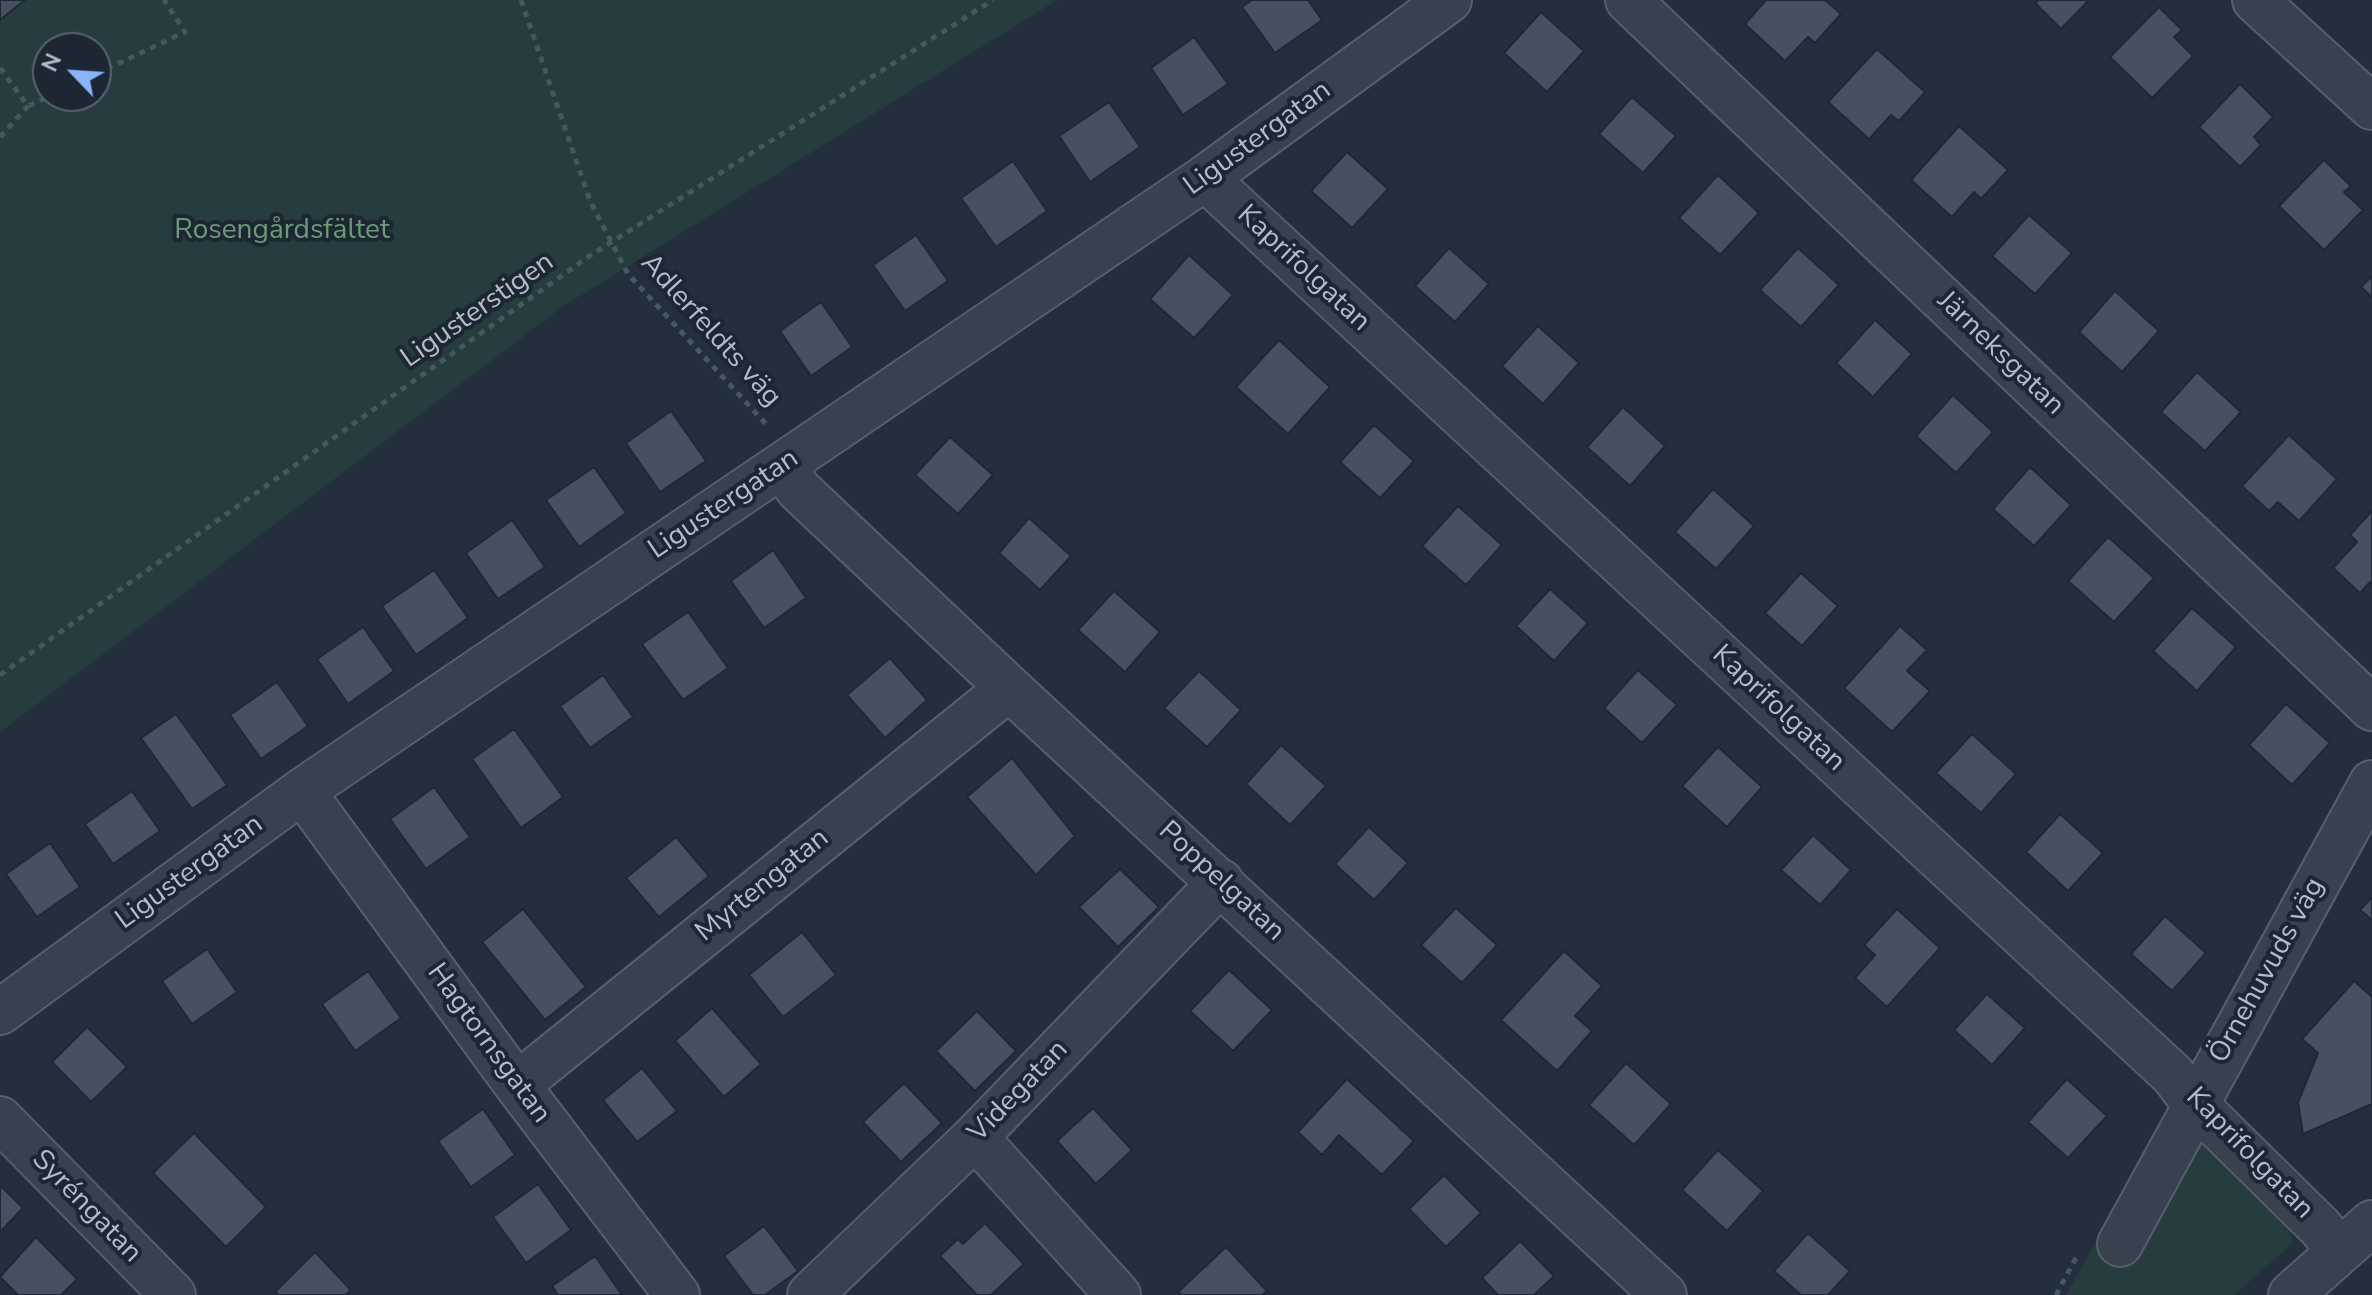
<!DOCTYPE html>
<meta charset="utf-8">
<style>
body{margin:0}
#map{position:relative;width:2372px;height:1295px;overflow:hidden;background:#242f3e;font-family:"Nunito Sans",sans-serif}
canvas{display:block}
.north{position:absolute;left:32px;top:32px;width:80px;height:80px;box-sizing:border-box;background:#1d2633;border:2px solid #59626f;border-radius:50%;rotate:295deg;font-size:22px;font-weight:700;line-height:32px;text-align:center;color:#b4bcc9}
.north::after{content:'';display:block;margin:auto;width:28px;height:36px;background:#8ab4f8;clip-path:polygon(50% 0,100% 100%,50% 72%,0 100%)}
</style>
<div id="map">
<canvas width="2372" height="1295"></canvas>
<div class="north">N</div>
</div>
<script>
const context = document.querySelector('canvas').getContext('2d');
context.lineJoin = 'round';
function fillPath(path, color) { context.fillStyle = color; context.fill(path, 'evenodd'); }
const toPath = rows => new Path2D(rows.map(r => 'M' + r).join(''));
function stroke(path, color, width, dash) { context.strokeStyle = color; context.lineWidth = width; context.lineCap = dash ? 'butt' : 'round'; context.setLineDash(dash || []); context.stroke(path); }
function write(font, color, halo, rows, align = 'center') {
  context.font = font + ' "Nunito Sans",sans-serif'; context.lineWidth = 8; context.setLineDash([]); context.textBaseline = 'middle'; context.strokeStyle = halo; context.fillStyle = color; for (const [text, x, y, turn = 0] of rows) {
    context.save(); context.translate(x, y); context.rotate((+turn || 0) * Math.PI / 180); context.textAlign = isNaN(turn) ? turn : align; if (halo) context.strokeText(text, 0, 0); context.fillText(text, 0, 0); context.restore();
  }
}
fillPath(toPath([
 [0,0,1057,0,562,307,0,732],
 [48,48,96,48,96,96,48,96],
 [2170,1109,2287,1222,2293,1243,2234,1295,2066,1295]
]), '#263c3f');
const building = toPath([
 [0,0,25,0,0,20,0,0],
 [1252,0,1308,0,1322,20,1275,53,1242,7,1252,0],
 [1766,0,1825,0,1841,14,1815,43,1808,37,1785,61,1745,24,1766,0],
 [2038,0,2089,0,2061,29,2035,3,2038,0],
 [2159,7,2182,30,2174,37,2193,56,2152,98,2110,57,2159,7],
 [1541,12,1584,51,1547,92,1504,53,1541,12],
 [1194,37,1228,84,1183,115,1151,68,1194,37],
 [1877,49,1925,92,1899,121,1891,115,1869,139,1828,102,1877,49],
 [2240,84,2273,117,2254,137,2261,145,2240,167,2199,127,2240,84],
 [1632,97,1676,136,1643,173,1599,134,1632,97],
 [1109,102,1140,147,1090,182,1059,136,1109,102],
 [1959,126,2008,170,1981,199,1974,192,1952,217,1911,180,1959,126],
 [1347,152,1388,189,1352,228,1311,191,1347,152],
 [2324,160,2351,186,2344,192,2363,210,2324,250,2279,206,2324,160],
 [1013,161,1047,211,996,247,961,198,1013,161],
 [1718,175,1759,213,1720,255,1679,218,1718,175],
 [2029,215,2072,253,2035,294,1992,256,2029,215],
 [916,235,948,281,905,311,873,265,916,235],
 [1449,248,1489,284,1455,322,1415,286,1449,248],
 [1798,248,1839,285,1801,327,1760,290,1798,248],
 [1189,255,1233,295,1194,338,1150,299,1189,255],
 [2372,276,2372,297,2361,287,2372,276],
 [2115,291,2159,331,2122,372,2079,332,2115,291],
 [821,302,852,347,811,376,780,331,821,302],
 [1875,320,1912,354,1873,397,1836,363,1875,320],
 [1538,326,1579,363,1543,404,1502,366,1538,326],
 [1279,340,1330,387,1288,434,1236,387,1279,340],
 [2197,372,2241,412,2205,451,2161,412,2197,372],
 [1953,395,1993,432,1956,473,1916,436,1953,395],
 [1623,407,1665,446,1630,486,1587,447,1623,407],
 [671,411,706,461,660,492,626,443,671,411],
 [1374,425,1414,461,1380,498,1340,462,1374,425],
 [2289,435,2337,479,2299,521,2278,502,2269,511,2242,486,2289,435],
 [950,437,993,475,958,514,915,475,950,437],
 [594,467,626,513,579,547,546,500,594,467],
 [2030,467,2071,505,2034,546,1993,509,2030,467],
 [1713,489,1754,526,1716,569,1675,532,1713,489],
 [1458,506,1502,545,1466,585,1422,546,1458,506],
 [2372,511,2372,584,2370,582,2360,593,2333,568,2357,542,2350,535,2372,511],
 [1029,518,1071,556,1040,590,999,553,1029,518],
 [512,520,545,567,498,599,466,553,512,520],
 [2108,537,2154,578,2114,622,2068,581,2108,537],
 [773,550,806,598,764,628,731,581,773,550],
 [434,570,468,618,416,655,382,606,434,570],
 [1801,573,1838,606,1802,646,1765,613,1801,573],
 [1550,589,1588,623,1554,661,1516,626,1550,589],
 [1114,591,1160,632,1125,672,1078,630,1114,591],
 [2192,608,2236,647,2197,691,2153,651,2192,608],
 [688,612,728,668,683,700,642,644,688,612],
 [1900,626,1927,650,1907,671,1930,691,1892,732,1844,688,1900,626],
 [363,627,394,671,348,704,317,659,363,627],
 [890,658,927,700,885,738,847,695,890,658],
 [1638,670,1677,705,1642,743,1604,708,1638,670],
 [1199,671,1241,710,1207,747,1164,708,1199,671],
 [603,675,633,717,590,748,560,706,603,675],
 [277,682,308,726,261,759,230,715,277,682],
 [2286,704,2330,743,2292,785,2249,745,2286,704],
 [176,714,227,785,192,809,141,738,176,714],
 [514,729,563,797,521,828,472,759,514,729],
 [1972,734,2016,774,1981,813,1936,773,1972,734],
 [1281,745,1326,786,1290,825,1246,784,1281,745],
 [1718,747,1762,787,1727,827,1682,786,1718,747],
 [1012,758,1075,836,1036,875,967,797,1012,758],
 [434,787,470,837,426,869,390,819,434,787],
 [132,791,160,831,113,864,85,824,132,791],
 [2060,814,2103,853,2068,891,2026,852,2060,814],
 [1369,827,1408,863,1374,900,1335,864,1369,827],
 [1813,835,1851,870,1820,905,1781,870,1813,835],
 [676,837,709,876,659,917,626,878,676,837],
 [50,843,80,887,37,917,6,874,50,843],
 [1120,869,1159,907,1118,947,1079,907,1120,869],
 [2372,897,2372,920,2360,910,2372,897],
 [1456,908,1497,945,1462,983,1421,945,1456,908],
 [523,909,586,987,545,1020,482,942,523,909],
 [1897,909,1940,948,1887,1007,1855,978,1875,955,1864,945,1897,909],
 [2165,916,2206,953,2172,991,2131,954,2165,916],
 [802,932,836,975,783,1017,749,975,802,932],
 [207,949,237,992,192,1024,162,981,207,949],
 [1564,951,1602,986,1575,1016,1592,1031,1557,1071,1501,1020,1564,951],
 [1229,970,1272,1010,1233,1051,1190,1011,1229,970],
 [368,971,401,1018,355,1051,322,1004,368,971],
 [2354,981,2372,997,2372,1104,2303,1134,2298,1102,2318,1053,2302,1039,2354,981],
 [1987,994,2025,1028,1992,1065,1954,1030,1987,994],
 [712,1008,761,1064,724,1097,675,1041,712,1008],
 [977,1011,1016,1051,975,1091,936,1051,977,1011],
 [87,1027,127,1067,91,1102,52,1062,87,1027],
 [1626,1063,1671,1104,1634,1145,1589,1105,1626,1063],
 [642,1068,677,1111,637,1142,603,1100,642,1068],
 [1347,1079,1414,1141,1382,1175,1339,1135,1322,1155,1298,1132,1347,1079],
 [2067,1079,2107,1116,2068,1158,2028,1122,2067,1079],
 [904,1083,942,1123,901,1162,863,1122,904,1083],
 [1093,1108,1132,1150,1096,1184,1057,1141,1093,1108],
 [483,1109,515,1155,471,1187,438,1141,483,1109],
 [194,1133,266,1207,226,1247,153,1173,194,1133],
 [1718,1150,1763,1191,1727,1231,1682,1190,1718,1150],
 [1444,1175,1481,1213,1446,1247,1409,1209,1444,1175],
 [538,1184,571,1230,526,1263,493,1217,538,1184],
 [2,1187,23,1208,0,1232,0,1188,2,1187],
 [985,1223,1024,1264,991,1295,977,1295,940,1256,958,1239,963,1244,985,1223],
 [764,1226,798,1271,765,1295,753,1295,724,1256,764,1226],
 [1808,1233,1850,1271,1828,1295,1801,1295,1774,1271,1808,1233],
 [36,1237,77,1279,61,1295,18,1295,0,1277,36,1237],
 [1520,1241,1554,1276,1534,1295,1498,1295,1482,1278,1520,1241],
 [1226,1247,1267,1291,1262,1295,1181,1295,1178,1292,1226,1247],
 [315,1252,351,1290,345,1295,278,1295,275,1292,315,1252],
 [595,1256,622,1295,558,1295,552,1286,595,1256]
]);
fillPath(building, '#455162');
stroke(building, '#1f2835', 2);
const minor = toPath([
 [1628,0,2372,708],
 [2255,0,2372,107],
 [1205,178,2173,1075,2195,1104,2320,1227,2340,1251],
 [781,466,799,490,1009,688,1664,1295],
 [302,791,517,1085,677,1295],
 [0,1012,302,791,1205,178,1449,0],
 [517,1085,1009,688],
 [0,1119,173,1295],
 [975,1137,1118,1295],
 [2120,1244,2372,783],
 [810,1295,975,1137,1221,882],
 [2291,1295,2372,1223]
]);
stroke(minor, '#565f6c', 48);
stroke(toPath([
 [521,0,590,201,628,274,766,424],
 [0,68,28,106,50,96],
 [96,74,185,32,164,0],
 [0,137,28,106],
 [0,675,591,255,993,0],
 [2056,1295,2078,1254]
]), '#44595c', 5, [6, 6]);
stroke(minor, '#38414e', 44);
write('28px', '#b4bcc9', '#1d2633', [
 ["Ligustergatan",1258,139,-36],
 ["Kaprifolgatan",1303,269,43],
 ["Ligusterstigen",478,311,-35],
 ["Adlerfeldts väg",710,331,48],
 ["Järneksgatan",2000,354,44],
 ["Ligustergatan",724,505,-34],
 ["Kaprifolgatan",1778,709,43],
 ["Ligustergatan",190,873,-36],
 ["Poppelgatan",1221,882,43],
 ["Myrtengatan",763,886,-39],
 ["Örnehuvuds väg",2268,971,-61],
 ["Hagtornsgatan",488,1044,54],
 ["Videgatan",1019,1092,-46],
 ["Kaprifolgatan",2249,1154,46],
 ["Syréngatan",86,1207,46]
]);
write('28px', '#6b9a76', '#1d2633', [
 ["Rosengårdsfältet",282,231]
]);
</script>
